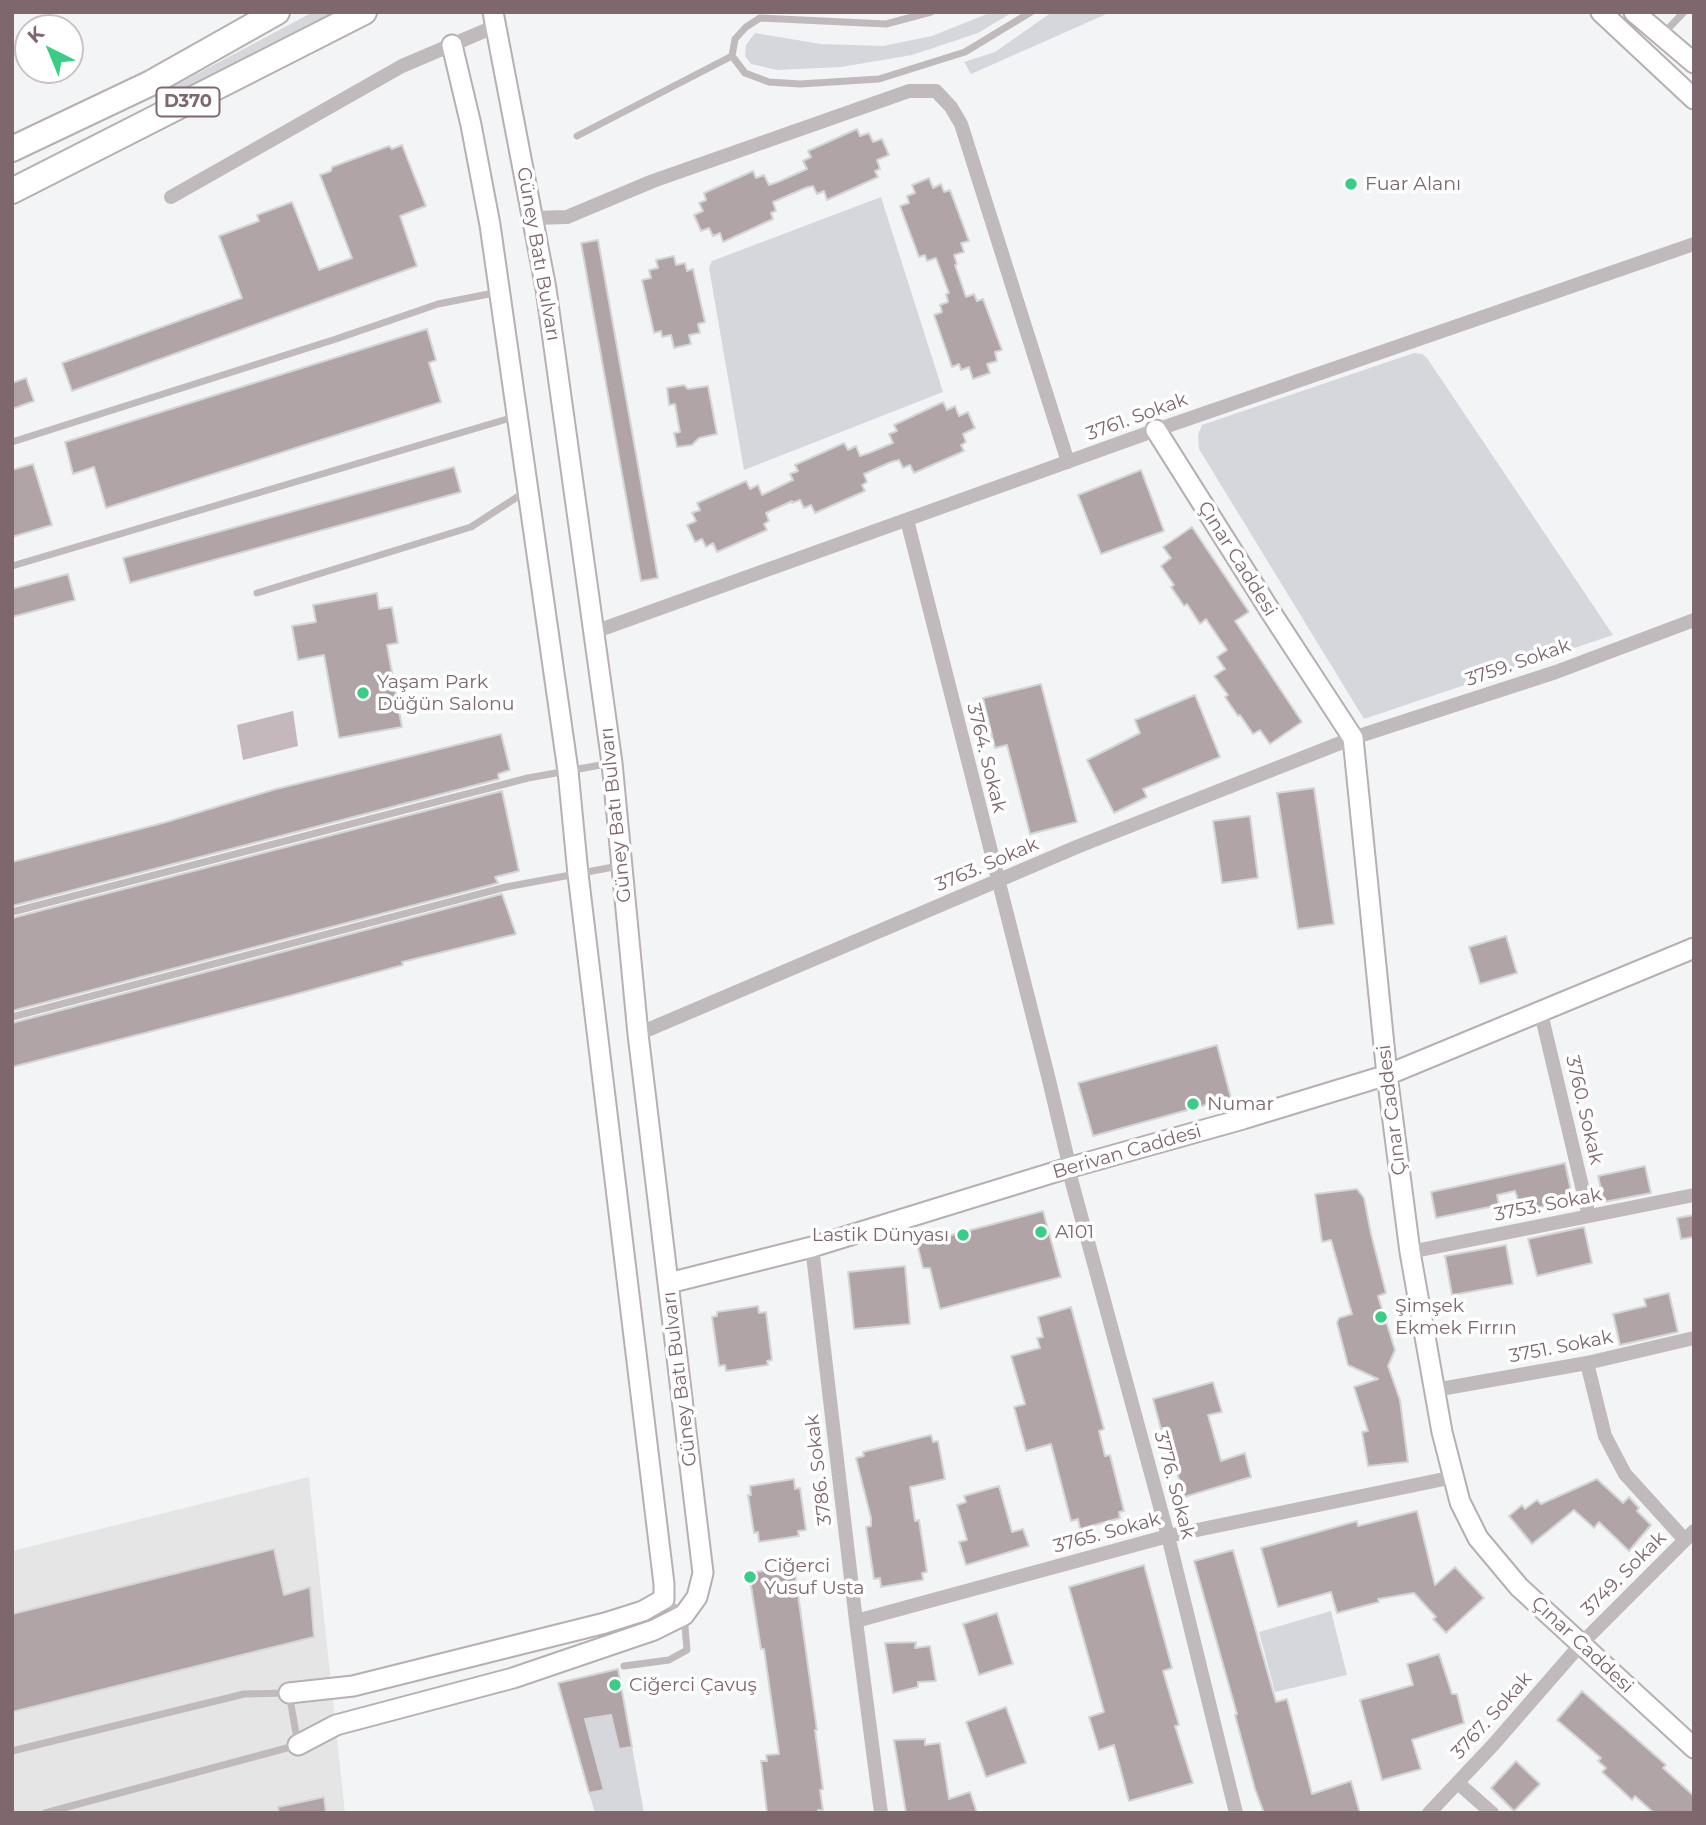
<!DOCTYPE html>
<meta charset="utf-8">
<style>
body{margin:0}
#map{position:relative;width:1706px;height:1825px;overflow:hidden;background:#f2f4f5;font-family:Montserrat,sans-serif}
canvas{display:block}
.frame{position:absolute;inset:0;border:14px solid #7f676e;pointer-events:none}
.north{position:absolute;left:14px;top:14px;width:70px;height:70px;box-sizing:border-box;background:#fff;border:2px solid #ccc2c5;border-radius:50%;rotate:317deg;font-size:19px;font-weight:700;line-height:28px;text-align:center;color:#7f676e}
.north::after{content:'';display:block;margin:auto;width:24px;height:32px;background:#39cd86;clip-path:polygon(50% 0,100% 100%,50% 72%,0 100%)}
</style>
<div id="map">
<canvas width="1706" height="1825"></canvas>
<div class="frame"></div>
<div class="north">K</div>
</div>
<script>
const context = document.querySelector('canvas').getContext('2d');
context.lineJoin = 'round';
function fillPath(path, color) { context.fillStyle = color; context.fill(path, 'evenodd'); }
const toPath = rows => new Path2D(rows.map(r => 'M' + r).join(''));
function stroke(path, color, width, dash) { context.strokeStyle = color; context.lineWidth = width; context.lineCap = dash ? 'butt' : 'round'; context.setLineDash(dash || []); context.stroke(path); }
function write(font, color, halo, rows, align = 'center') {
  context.font = font + ' Montserrat,sans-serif'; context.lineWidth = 7; context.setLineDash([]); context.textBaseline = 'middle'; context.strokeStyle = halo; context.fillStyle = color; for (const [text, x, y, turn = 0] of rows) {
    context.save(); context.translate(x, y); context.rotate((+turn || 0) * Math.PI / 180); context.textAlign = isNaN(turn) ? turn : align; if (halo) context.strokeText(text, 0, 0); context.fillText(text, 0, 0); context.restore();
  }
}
fillPath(toPath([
 [309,1477,345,1813,12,1813,12,1551]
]), '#e5e5e5');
fillPath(toPath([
 [313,12,337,12,163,105,159,94],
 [992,12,1013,12,978,33,912,55,841,67,777,70,751,64,745,56,746,45,755,33,821,44,883,46,932,36],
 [1052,12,1111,12,971,74,964,62,995,52],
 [881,197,943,392,744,470,709,268,712,261],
 [1414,353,1422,354,1427,358,1613,635,1364,719,1199,449,1198,435,1202,425],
 [1331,1611,1347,1675,1275,1692,1259,1632],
 [584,1713,600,1717,611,1715,619,1749,632,1747,644,1813,595,1813,589,1793,604,1790]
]), '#d6d7dd');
fillPath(toPath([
 [293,711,298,746,243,760,237,725]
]), '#c5b8bd');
const building = toPath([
 [857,129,860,136,869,133,873,142,882,139,889,155,877,160,880,169,875,171,878,177,827,200,824,191,817,194,813,186,805,188,773,202,776,211,771,213,773,219,723,242,720,233,713,236,709,228,701,231,694,215,703,211,699,203,706,200,704,193,753,171,756,178,764,175,769,185,778,182,807,169,803,161,811,157,808,151,857,129],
 [402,145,426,206,400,216,417,266,72,391,62,363,242,298,219,236,259,221,257,215,292,202,319,270,352,258,320,175,331,171,332,167,389,146,392,149,402,145],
 [929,178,933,188,941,184,944,192,950,190,969,241,961,243,964,252,954,255,957,264,955,265,966,297,974,294,977,301,983,299,1002,350,995,352,997,361,987,364,990,373,973,379,969,367,961,370,959,364,952,367,934,315,942,312,940,305,948,302,946,294,949,293,936,258,927,261,925,255,919,257,900,206,909,203,907,196,915,193,912,185,929,178],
 [598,240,658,578,641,581,581,243,598,240],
 [674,256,676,265,685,263,687,271,693,269,705,322,698,324,700,333,689,335,691,344,674,348,671,335,662,337,661,331,654,333,642,280,651,278,649,270,658,268,656,260,674,256],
 [427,329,436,360,429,363,441,402,106,508,94,467,73,474,65,442,427,329],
 [26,378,34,401,12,409,12,383,26,378],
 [684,385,688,389,708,386,717,434,699,438,692,445,677,447,674,433,680,432,675,404,669,405,667,388,684,385],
 [943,402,947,410,955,406,959,416,968,412,975,428,963,434,966,442,961,445,964,451,914,473,910,465,903,468,899,460,891,462,864,474,867,482,862,485,865,491,815,513,811,505,804,508,800,500,792,503,792,501,766,513,769,521,764,524,767,530,717,552,713,543,706,547,702,539,695,542,687,525,696,521,692,513,700,510,697,503,746,481,750,489,758,485,762,495,793,480,790,474,798,471,795,465,844,443,848,450,856,446,860,456,869,453,893,443,889,434,897,431,894,425,943,402],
 [33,464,52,525,12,537,12,470,33,464],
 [454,467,461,492,130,583,123,558,454,467],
 [1141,470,1164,531,1101,554,1078,495,1141,470],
 [1192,527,1249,612,1235,621,1302,722,1270,744,1260,730,1253,734,1240,715,1238,716,1225,697,1228,695,1214,676,1225,669,1217,657,1227,650,1206,619,1200,624,1187,604,1184,606,1171,587,1174,585,1161,566,1171,558,1163,547,1192,527],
 [68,574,75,600,12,617,12,589,68,574],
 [377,593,379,609,392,607,398,643,387,645,402,727,339,738,324,655,298,660,292,626,316,622,313,605,377,593],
 [1041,684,1077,822,1030,834,1007,745,995,748,983,698,1041,684],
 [1195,695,1220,757,1143,789,1147,797,1114,813,1087,760,1140,733,1135,720,1195,695],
 [501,734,510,770,498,774,499,779,12,906,12,862,163,823,276,789,501,734],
 [1314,788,1334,924,1298,929,1277,793,1314,788],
 [502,791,519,871,495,877,498,883,12,1011,12,918,502,791],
 [1250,816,1258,878,1222,883,1213,821,1250,816],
 [502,894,516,934,402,962,403,965,289,996,12,1067,12,1023,502,894],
 [1506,936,1517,973,1480,984,1469,947,1506,936],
 [1217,1045,1231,1098,1093,1136,1078,1083,1217,1045],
 [1565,1163,1573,1200,1536,1208,1533,1197,1518,1200,1515,1191,1497,1195,1499,1205,1436,1218,1431,1192,1565,1163],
 [1645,1166,1651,1193,1604,1202,1598,1176,1645,1166],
 [1357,1189,1364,1198,1371,1234,1386,1293,1378,1296,1395,1350,1388,1366,1400,1400,1408,1462,1368,1466,1362,1432,1368,1431,1354,1387,1378,1379,1348,1365,1337,1323,1339,1318,1352,1314,1331,1240,1322,1242,1315,1194,1357,1189],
 [1043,1211,1061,1277,940,1309,930,1268,923,1268,917,1244,1043,1211],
 [1694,1215,1694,1237,1681,1239,1677,1218,1694,1215],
 [1584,1227,1592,1263,1537,1276,1528,1239,1584,1227],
 [1506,1245,1513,1284,1452,1295,1445,1256,1506,1245],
 [905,1266,910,1324,854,1329,848,1272,905,1266],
 [1669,1293,1678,1332,1620,1345,1613,1314,1646,1306,1644,1299,1669,1293],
 [758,1306,759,1313,766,1312,772,1360,767,1361,768,1365,726,1371,725,1365,719,1366,712,1317,717,1316,717,1312,758,1306],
 [1071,1307,1104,1429,1099,1431,1105,1456,1110,1455,1124,1511,1119,1512,1120,1518,1080,1529,1078,1519,1071,1521,1051,1444,1026,1451,1014,1407,1025,1404,1011,1356,1040,1348,1037,1338,1043,1337,1038,1317,1071,1307],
 [1213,1382,1222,1412,1208,1415,1221,1461,1245,1453,1251,1477,1184,1497,1164,1428,1161,1429,1153,1399,1213,1382],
 [931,1435,933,1442,938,1441,945,1479,910,1487,915,1521,919,1520,927,1572,922,1573,923,1580,881,1587,880,1578,874,1579,866,1527,871,1526,871,1518,856,1458,864,1456,863,1452,931,1435],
 [794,1479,795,1489,800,1488,806,1530,798,1531,799,1536,759,1542,758,1532,754,1533,748,1495,751,1495,750,1486,794,1479],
 [1597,1479,1623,1503,1629,1497,1639,1508,1637,1511,1651,1525,1629,1551,1599,1522,1594,1528,1574,1510,1532,1544,1509,1516,1522,1505,1525,1509,1537,1500,1541,1504,1597,1479],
 [999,1486,1012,1532,1023,1529,1029,1546,966,1565,959,1542,967,1540,957,1505,966,1502,964,1496,999,1486],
 [1417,1511,1435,1585,1455,1567,1484,1598,1446,1633,1433,1619,1436,1617,1414,1593,1378,1599,1379,1602,1337,1613,1331,1592,1278,1607,1261,1548,1357,1521,1358,1526,1417,1511],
 [274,1549,284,1595,310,1587,314,1637,12,1712,12,1614,274,1549],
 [1233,1550,1276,1702,1287,1699,1312,1794,1351,1781,1360,1813,1264,1813,1255,1789,1235,1715,1237,1714,1194,1561,1233,1550],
 [1144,1565,1172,1668,1163,1671,1179,1725,1175,1726,1193,1783,1129,1801,1114,1745,1099,1750,1089,1717,1104,1712,1069,1587,1144,1565],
 [794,1566,817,1730,815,1730,823,1789,820,1790,823,1810,818,1810,818,1813,767,1813,761,1761,767,1761,766,1755,779,1754,764,1649,761,1649,749,1573,794,1566],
 [997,1613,1013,1664,979,1675,963,1624,997,1613],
 [916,1642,915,1648,930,1646,936,1681,918,1682,918,1687,893,1693,885,1643,916,1642],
 [1439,1654,1452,1694,1457,1694,1464,1723,1412,1740,1421,1769,1382,1780,1360,1700,1413,1685,1407,1664,1439,1654],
 [618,1669,632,1747,619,1749,611,1715,585,1719,604,1790,589,1793,558,1683,618,1669],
 [1582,1691,1666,1765,1663,1768,1694,1796,1694,1813,1654,1813,1635,1796,1632,1800,1602,1772,1606,1768,1598,1761,1601,1758,1557,1720,1582,1691],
 [1006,1707,1026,1763,986,1777,966,1722,1006,1707],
 [925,1739,925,1745,940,1743,949,1799,970,1792,977,1813,906,1813,894,1740,925,1739],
 [1516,1761,1540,1784,1514,1811,1491,1788,1516,1761],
 [324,1797,326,1813,279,1813,278,1807,324,1797]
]);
fillPath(building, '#b0a4a7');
stroke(building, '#d4d6d6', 2);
const secondary = toPath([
 [1601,12,1694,99],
 [1634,12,1694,63],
 [1156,430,1274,617,1353,738,1387,1075,1410,1252,1442,1432,1460,1502,1478,1538,1519,1587,1694,1748],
 [669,1283,812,1247,1068,1168,1243,1119,1387,1075,1694,948],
 [289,1693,353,1686,605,1623,643,1611,664,1599,664,1584,578,874,568,771,490,225,471,125,452,45],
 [298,1745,336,1725,513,1678,654,1630,684,1615,697,1597,703,1573,638,1034,612,763,546,289,493,12]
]);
const highway = toPath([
 [12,149,151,83,277,12],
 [12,191,364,12]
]);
stroke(secondary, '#b7afb1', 23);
stroke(highway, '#b6b0b1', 28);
stroke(toPath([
 [1662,35,1684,12],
 [732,56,745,73,769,82,800,84,879,79,965,52,1031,12],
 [732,56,735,39,746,27,760,18,886,24,931,12],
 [577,136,732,56],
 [12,442,336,339,438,304,499,292],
 [12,566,514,417],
 [257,593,471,527,525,492],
 [12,912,528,778,612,763],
 [12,1017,506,887,619,866],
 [624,1666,669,1660,687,1650,684,1615,665,1600],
 [12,1751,244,1694,289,1693,298,1745,45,1813]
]), '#c1babc', 7);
stroke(toPath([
 [171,197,402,66,496,26],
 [533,218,567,217,653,181,909,91,936,91,951,107,961,124,1068,462],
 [907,520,1048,1076,1067,1156,1068,1168,1168,1536,1236,1813],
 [594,632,1156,430,1694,244],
 [1541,1013,1589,1216],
 [638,1034,1079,846,1353,738,1556,672,1694,620],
 [812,1247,856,1621,881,1813],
 [1410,1252,1694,1195],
 [1587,1363,1605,1436,1625,1474,1685,1540],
 [1435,1390,1587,1363,1694,1338],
 [856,1621,1168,1536,1454,1477],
 [1458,1783,1492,1813],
 [1429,1813,1493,1745,1581,1644,1694,1531]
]), '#c1babc', 14);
stroke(secondary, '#fff', 19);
stroke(highway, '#fff', 24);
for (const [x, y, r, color] of [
 [1351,184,7,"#39cd86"],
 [363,693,7,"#39cd86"],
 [1193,1104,7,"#39cd86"],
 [1041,1232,7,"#39cd86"],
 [963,1235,7,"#39cd86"],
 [1381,1317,7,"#39cd86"],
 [750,1577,7,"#39cd86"],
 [615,1685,7,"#39cd86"]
]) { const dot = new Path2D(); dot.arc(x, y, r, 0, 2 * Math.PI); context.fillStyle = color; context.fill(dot); stroke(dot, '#fff', 2.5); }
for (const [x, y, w] of [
 [188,102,63]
]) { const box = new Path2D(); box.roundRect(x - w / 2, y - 14.5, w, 29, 5); context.fillStyle = '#fff'; context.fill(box); stroke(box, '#7f676e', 2); }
write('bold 18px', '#7f676e', null, [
 ["D370",188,102]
]);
write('19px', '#7f676e', '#fff', [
 ["Fuar Alanı",1365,184],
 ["Yaşam Park",377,682],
 ["Düğün Salonu",377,704],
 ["Numar",1207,1104],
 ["A101",1055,1232],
 ["Lastik Dünyası",949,1235,"right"],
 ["Şimşek",1395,1306],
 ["Ekmek Fırrın",1395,1328],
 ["Ciğerci",764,1566],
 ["Yusuf Usta",764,1588],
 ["Ciğerci Çavuş",629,1685]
], 'left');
write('19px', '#7f676e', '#fff', [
 ["Güney Batı Bulvarı",538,254,80],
 ["3761. Sokak",1137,417,-20],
 ["Çınar Caddesi",1237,559,58],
 ["3759. Sokak",1518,663,-19],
 ["3764. Sokak",986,758,76],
 ["Güney Batı Bulvarı",616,815,-96],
 ["3763. Sokak",987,865,-23],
 ["Çınar Caddesi",1392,1110,-97],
 ["3760. Sokak",1584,1110,77],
 ["Berivan Caddesi",1127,1152,-16],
 ["3753. Sokak",1548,1205,-11],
 ["3751. Sokak",1561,1347,-11],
 ["Güney Batı Bulvarı",680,1379,-97],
 ["3786. Sokak",819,1470,-97],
 ["3776. Sokak",1174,1485,75],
 ["3765. Sokak",1107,1533,-15],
 ["3749. Sokak",1624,1574,-45],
 ["Çınar Caddesi",1582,1645,43],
 ["3767. Sokak",1492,1716,-48]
]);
</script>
